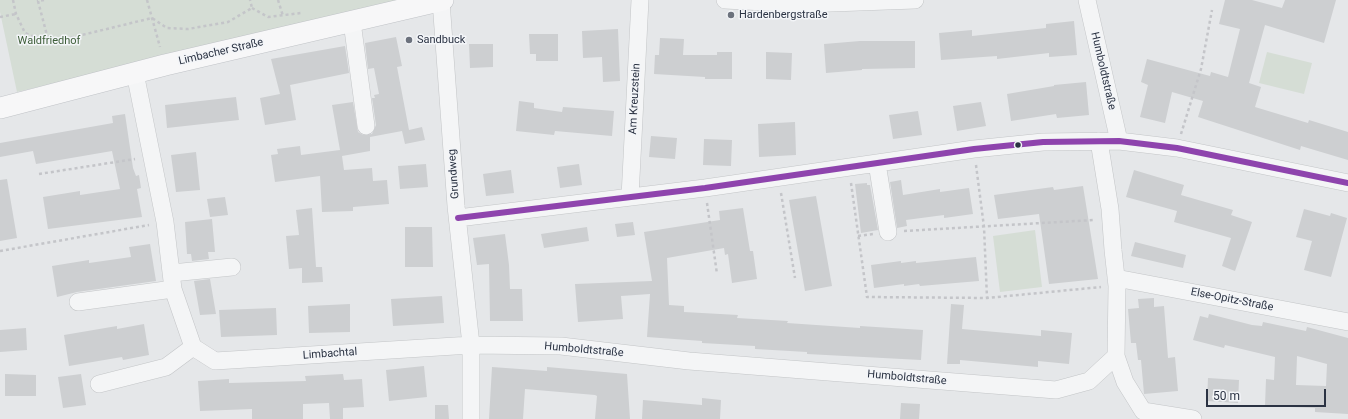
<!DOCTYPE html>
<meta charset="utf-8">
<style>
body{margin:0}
#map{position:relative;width:1348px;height:419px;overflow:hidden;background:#e5e7e9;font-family:Roboto,sans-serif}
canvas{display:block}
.scale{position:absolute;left:1206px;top:389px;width:120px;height:18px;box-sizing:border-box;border:2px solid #2b3343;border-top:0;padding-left:5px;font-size:12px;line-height:14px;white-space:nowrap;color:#2b3343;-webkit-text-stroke:3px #f3f5f8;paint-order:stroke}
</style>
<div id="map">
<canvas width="1348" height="419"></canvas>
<div class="scale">50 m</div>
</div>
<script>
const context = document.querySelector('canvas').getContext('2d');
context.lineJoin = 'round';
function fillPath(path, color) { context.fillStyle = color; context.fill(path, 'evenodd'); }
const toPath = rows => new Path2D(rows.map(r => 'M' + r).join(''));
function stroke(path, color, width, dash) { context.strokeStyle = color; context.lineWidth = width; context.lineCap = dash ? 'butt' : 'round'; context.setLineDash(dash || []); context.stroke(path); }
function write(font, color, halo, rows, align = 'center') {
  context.font = font + ' Roboto,sans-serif'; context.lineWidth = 3; context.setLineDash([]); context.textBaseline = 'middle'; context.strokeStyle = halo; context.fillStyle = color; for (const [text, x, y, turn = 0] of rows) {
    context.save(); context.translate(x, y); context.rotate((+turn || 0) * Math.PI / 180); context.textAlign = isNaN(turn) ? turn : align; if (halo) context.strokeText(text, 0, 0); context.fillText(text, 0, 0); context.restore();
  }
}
fillPath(toPath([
 [0,0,405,0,17,92,0,12],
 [1267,52,1312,63,1304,94,1259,83],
 [1035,230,1042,287,1000,292,993,236]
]), '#d5ddd5');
fillPath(toPath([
 [1225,0,1252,0,1282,8,1285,0,1336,0,1324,43,1265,25,1249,83,1261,87,1255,107,1308,123,1309,120,1348,132,1348,160,1301,146,1300,150,1198,117,1203,101,1172,92,1165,123,1140,117,1148,85,1141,82,1147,59,1210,76,1211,72,1228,77,1240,29,1219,24],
 [1074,21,1077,55,1049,57,1049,53,997,59,997,56,941,60,939,33,972,30,972,36,1046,28,1046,24],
 [618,29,620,81,603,82,602,57,583,58,582,31],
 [529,34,558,34,558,61,536,61,536,54,530,54],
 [396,37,402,66,397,67,409,130,422,127,425,140,405,144,402,131,370,137,370,151,342,156,344,170,372,168,373,181,387,180,389,204,353,207,353,211,322,212,320,176,275,182,271,155,278,154,277,149,300,146,301,155,340,150,332,105,353,102,358,132,363,135,372,134,376,125,372,98,375,98,374,95,379,94,374,68,368,69,365,43],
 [660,38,684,39,683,55,717,55,717,52,732,52,732,79,705,79,705,77,654,74,655,55,659,55],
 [860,41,915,41,915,68,862,69,862,70,826,73,824,44],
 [469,44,493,44,493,67,470,68],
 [345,46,349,73,290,85,296,120,265,125,260,98,280,94,271,59],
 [766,52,792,53,791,80,766,79],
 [1086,82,1089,115,1057,118,1056,114,1011,121,1007,94,1054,86,1054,85],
 [236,97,239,120,167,128,165,105],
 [519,101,534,103,534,108,562,112,563,107,614,111,612,136,555,131,554,135,516,131],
 [981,102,986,126,957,131,953,106],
 [918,111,922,135,893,139,889,115],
 [125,114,133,168,136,176,139,175,141,188,137,189,142,217,48,229,43,197,80,191,80,195,120,189,112,151,36,164,33,151,0,157,0,143,113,123,112,116],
 [795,122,796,155,759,157,758,124],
 [651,136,677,138,675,159,649,157],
 [704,139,732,140,731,166,703,165],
 [196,152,200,190,176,192,171,155],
 [426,164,428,187,400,189,398,166],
 [579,164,582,185,560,188,557,167],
 [511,170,514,193,486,196,483,174],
 [1134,170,1184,185,1181,195,1233,210,1231,215,1252,222,1235,271,1222,266,1231,238,1174,222,1177,211,1126,197],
 [7,179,17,238,0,241,0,180],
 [901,180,903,195,940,189,940,192,969,188,973,214,944,218,944,215,906,220,907,226,897,228,890,182],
 [867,183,867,185,870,185,878,230,861,233,855,184],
 [1083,186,1098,279,1049,284,1039,214,998,219,994,195,1053,187,1054,190],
 [816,196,832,286,805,291,789,200],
 [225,197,228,215,210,217,207,199],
 [312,208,316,267,322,267,323,282,302,283,302,268,289,269,286,236,299,235,296,210],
 [743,208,750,251,753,251,757,279,732,283,728,254,725,255,724,248,667,258,669,305,684,306,684,312,738,315,737,318,788,321,787,323,860,328,860,326,923,330,921,360,807,354,807,352,755,349,755,346,702,343,702,341,647,337,650,294,621,296,623,319,578,322,575,284,652,281,644,232,720,220,719,211],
 [1304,209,1330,216,1331,213,1347,218,1331,277,1304,270,1312,241,1296,237],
 [212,219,215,252,208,252,209,259,192,261,191,254,187,254,185,222],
 [633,222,635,235,617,237,615,224],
 [405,227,432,227,433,267,405,267],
 [587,227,589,241,544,248,541,234],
 [505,234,509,265,510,289,522,289,523,321,490,321,489,264,477,265,473,238],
 [1135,242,1186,255,1183,268,1131,256],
 [150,244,156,281,77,292,57,297,52,266,89,260,89,263,131,257,129,247],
 [976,257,979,281,920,286,919,284,904,286,904,284,874,288,871,265,901,261,901,263,916,261,916,263],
 [210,279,216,314,200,315,194,281],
 [442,296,444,323,393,326,391,299],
 [1154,298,1154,307,1164,306,1168,358,1175,357,1178,391,1144,394,1141,360,1138,360,1136,343,1131,343,1128,309,1139,308,1138,299],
 [350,304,350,332,309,333,308,306],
 [951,304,964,305,962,329,1041,336,1041,330,1072,333,1069,364,1038,361,1038,367,960,360,960,364,947,364],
 [276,308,277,335,221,337,219,310],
 [1209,314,1252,325,1262,326,1263,322,1306,331,1307,327,1348,338,1348,414,1315,412,1315,408,1265,406,1266,379,1274,380,1275,357,1225,345,1224,348,1193,340,1200,316,1208,318],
 [1297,356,1327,364,1326,386,1296,385],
 [144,324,149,355,123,360,122,357,69,366,64,335,117,326,117,329],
 [26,328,27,350,0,352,0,330],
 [424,366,427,397,389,401,386,370],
 [492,367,547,371,547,367,627,374,630,419,595,419,597,396,595,395,525,389,523,419,489,419],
 [5,374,36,375,36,396,5,396],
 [81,374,86,405,63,408,58,377],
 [343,374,344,380,362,379,364,407,343,408,343,419,330,419,329,403,303,404,303,419,252,419,252,409,200,411,198,381,229,379,229,383,306,381,305,376],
 [1208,378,1239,380,1238,403,1207,401],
 [702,398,721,400,720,419,642,419,643,400,702,405],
 [901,403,920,404,919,419,900,419],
 [435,405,448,405,449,419,435,419]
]), '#cdcfd1');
const minor = toPath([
 [725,0,804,4,915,0],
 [1087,0,1119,141],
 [441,1,456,206,471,345,471,419],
 [352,22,366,126],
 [135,73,165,222,173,289,193,347,215,361,471,345,561,346,689,361,1056,390,1089,381,1116,356,1117,286,1113,250,1110,209,1099,141],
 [877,163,888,232],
 [630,197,640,0],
 [458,218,705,188,974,149,1043,142,1119,141,1177,148,1348,183],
 [172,273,232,267],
 [1116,278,1348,322],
 [78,302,173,289],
 [1116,356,1125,382,1143,411,1193,419],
 [99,384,166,367,193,347]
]);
const major = toPath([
 [0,108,165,65,443,0]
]);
stroke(minor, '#c3c5c7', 18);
stroke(major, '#c0c3c7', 22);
stroke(toPath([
 [13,0,16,14,25,33,49,43,152,18,167,28,188,29,228,22,252,8,250,0],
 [44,0,38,1,49,43],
 [147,0,160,47],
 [278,0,283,16],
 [252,8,268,17,301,13],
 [0,17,16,14],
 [1181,134,1201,69,1212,10],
 [976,165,984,227,987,298],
 [39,174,135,159],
 [851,183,867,297,987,298,1101,287],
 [781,193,795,278],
 [707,203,717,274],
 [904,231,1094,220],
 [858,236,873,234],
 [0,251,149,225]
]), '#c4c5c9', 2.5, [3, 3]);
stroke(minor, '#f4f5f6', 17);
stroke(major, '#f7f7f8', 21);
stroke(toPath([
 [458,218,705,188,974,149,1043,142,1119,141,1177,148,1348,183]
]), '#8e44ad', 6);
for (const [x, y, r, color] of [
 [731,15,4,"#6c727d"],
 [409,40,4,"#6c727d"],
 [1018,145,3.5,"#2b3343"]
]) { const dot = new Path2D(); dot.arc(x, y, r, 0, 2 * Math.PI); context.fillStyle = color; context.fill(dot); stroke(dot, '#f3f5f8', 1.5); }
write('11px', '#2b3343', '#f3f5f8', [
 ["Hardenbergstraße",739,15],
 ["Sandbuck",417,40]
], 'left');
write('11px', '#3e5e39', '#f3f5f8', [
 ["Waldfriedhof",49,41]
]);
write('11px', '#2b3343', '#f3f5f8', [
 ["Limbacher Straße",221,52,-13],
 ["Humboldtstraße",1103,71,77],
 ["Am Kreuzstein",635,99,-87],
 ["Grundweg",454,174,-94],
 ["Else-Opitz-Straße",1232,300,11],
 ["Humboldtstraße",584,350,5],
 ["Limbachtal",330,354,-4],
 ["Humboldtstraße",907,378,5]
]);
</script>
